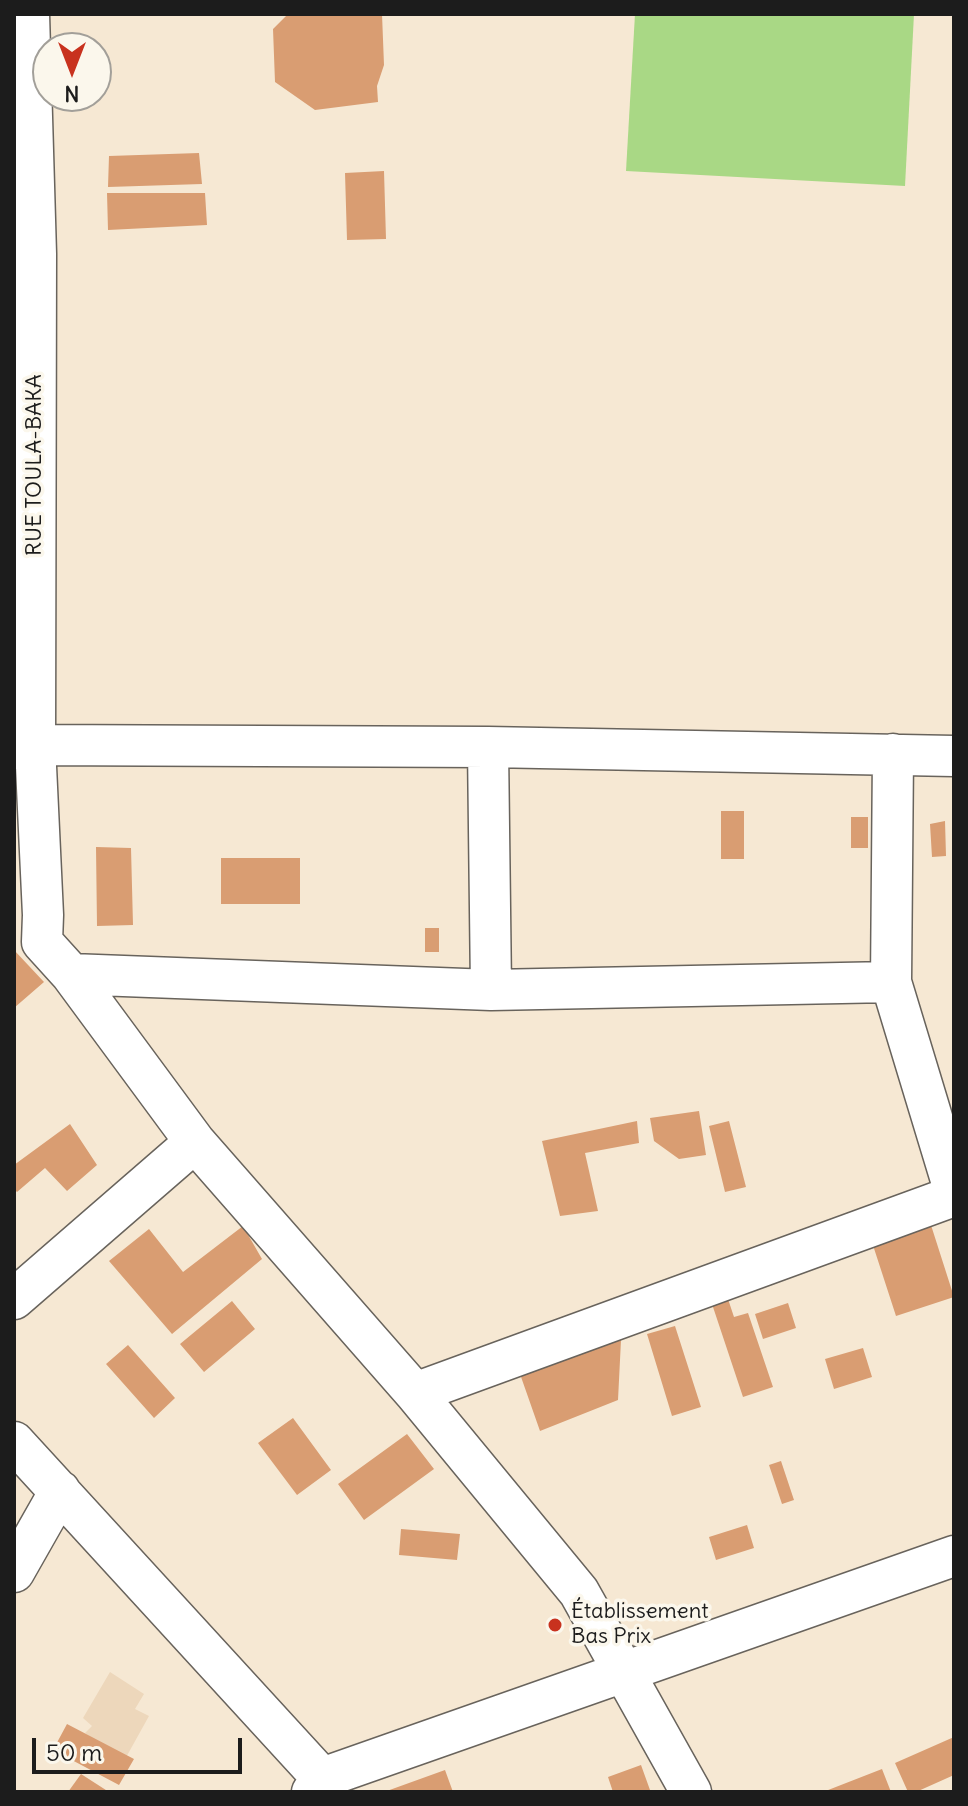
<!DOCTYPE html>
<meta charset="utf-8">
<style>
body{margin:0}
#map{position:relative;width:968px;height:1806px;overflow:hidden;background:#f6e8d3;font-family:Delius,sans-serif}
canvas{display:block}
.frame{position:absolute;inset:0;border:16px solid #1c1c1c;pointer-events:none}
.north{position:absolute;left:32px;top:32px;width:80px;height:80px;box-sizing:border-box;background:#fbf7ec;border:2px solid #a29f99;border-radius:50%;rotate:180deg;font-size:22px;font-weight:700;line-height:32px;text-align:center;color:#1c1c1c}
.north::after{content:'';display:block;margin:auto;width:28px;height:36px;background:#c8321e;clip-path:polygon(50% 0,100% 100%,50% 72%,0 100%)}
.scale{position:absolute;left:32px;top:1738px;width:210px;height:36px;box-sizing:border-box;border:4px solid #1c1c1c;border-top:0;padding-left:10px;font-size:24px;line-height:28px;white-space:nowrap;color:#1c1c1c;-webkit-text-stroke:6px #fbf7ec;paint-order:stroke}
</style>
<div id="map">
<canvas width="968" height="1806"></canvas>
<div class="frame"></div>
<div class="north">N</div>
<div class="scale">50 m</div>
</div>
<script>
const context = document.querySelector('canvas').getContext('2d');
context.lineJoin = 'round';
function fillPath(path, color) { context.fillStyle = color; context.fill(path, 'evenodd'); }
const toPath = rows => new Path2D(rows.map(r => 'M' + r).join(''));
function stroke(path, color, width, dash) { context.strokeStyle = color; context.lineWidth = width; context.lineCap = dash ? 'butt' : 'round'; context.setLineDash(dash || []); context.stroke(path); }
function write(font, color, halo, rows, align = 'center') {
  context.font = font + ' Delius,sans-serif'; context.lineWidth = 7; context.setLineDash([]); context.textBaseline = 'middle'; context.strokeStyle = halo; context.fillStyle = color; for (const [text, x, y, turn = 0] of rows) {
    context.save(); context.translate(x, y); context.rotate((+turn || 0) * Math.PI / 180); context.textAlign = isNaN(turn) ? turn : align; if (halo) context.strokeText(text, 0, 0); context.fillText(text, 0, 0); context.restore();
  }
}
fillPath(toPath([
 [110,1672,144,1694,135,1709,149,1716,124,1761,85,1733,92,1726,83,1718]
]), '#edd7bb');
fillPath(toPath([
 [635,14,914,14,905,186,626,171]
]), '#a9d885');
fillPath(toPath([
 [288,14,382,14,384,65,377,86,378,102,315,110,275,82,273,29],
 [199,153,202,184,108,187,109,156],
 [384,171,386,239,347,240,345,173],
 [107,193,205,193,207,225,108,230],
 [721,811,744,811,744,859,721,859],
 [851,817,868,817,868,848,851,848],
 [945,821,946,856,932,857,930,824],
 [96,847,131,848,133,925,97,926],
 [221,858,300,858,300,904,221,904],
 [425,928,439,928,439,952,425,952],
 [14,950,44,982,14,1008],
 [699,1111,706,1155,679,1159,654,1141,650,1118],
 [637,1121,639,1143,585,1153,598,1211,560,1216,542,1141],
 [729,1121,746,1187,725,1192,709,1126],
 [70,1124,97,1165,67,1191,45,1168,17,1192,14,1189,14,1165],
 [930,1222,954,1297,896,1316,869,1233],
 [243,1226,262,1259,172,1334,109,1261,149,1229,183,1272],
 [726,1293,734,1317,748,1313,773,1387,743,1397,710,1298],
 [232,1301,255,1329,204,1372,180,1344],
 [788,1303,796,1328,763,1339,755,1314],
 [675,1326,701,1407,672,1416,647,1334],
 [621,1340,618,1400,540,1431,520,1374],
 [128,1345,175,1398,154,1418,106,1364],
 [863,1348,872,1377,834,1389,825,1359],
 [293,1418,331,1470,297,1495,258,1443],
 [407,1434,434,1469,364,1520,338,1484],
 [781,1461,794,1500,782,1504,769,1465],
 [747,1525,754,1548,716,1560,709,1537],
 [401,1529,460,1534,457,1560,399,1555],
 [67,1724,134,1759,119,1785,53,1750],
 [954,1737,954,1775,916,1792,908,1792,895,1763],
 [641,1765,650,1790,613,1792,608,1777],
 [882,1769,891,1792,823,1792],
 [445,1770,453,1792,384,1792],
 [81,1774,109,1792,68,1792]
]), '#d99d72');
const minor = toPath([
 [29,14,36,254,35,745,43,915,42,942,71,974,195,1142,415,1393,579,1592,691,1792],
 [488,747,491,990],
 [14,749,35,745,488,747,954,756],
 [893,754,891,982,954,1190],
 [71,974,491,990,891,982],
 [14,1299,195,1142],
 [415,1393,954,1196],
 [14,1442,322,1778],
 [14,1572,60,1491],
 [312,1792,322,1778,954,1556]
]);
stroke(minor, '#68635c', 43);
stroke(minor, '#fff', 40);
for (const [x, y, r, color] of [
 [555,1625,8,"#c8321e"]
]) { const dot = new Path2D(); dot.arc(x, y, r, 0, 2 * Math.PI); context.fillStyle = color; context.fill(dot); stroke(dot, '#fbf7ec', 3); }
write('22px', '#1c1c1c', '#fbf7ec', [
 ["RUE TOULA-BAKA",35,465,-90]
]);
write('22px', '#1c1c1c', '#fbf7ec', [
 ["Établissement",571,1612],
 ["Bas Prix",571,1637]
], 'left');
</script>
